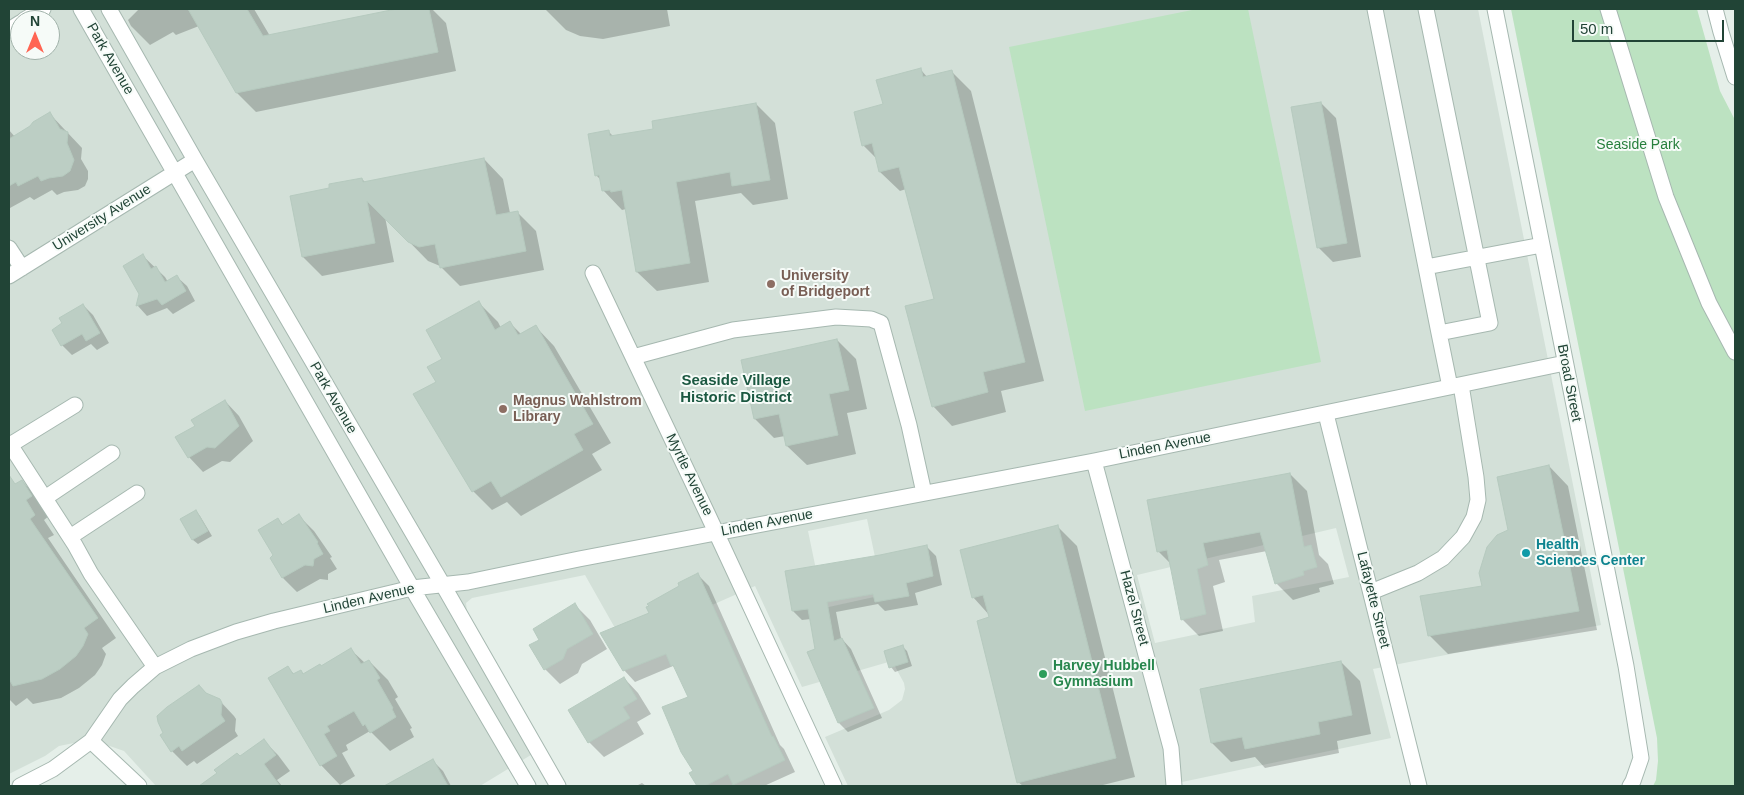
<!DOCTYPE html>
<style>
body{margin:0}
#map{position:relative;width:1744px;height:795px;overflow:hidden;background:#e5efe9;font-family:Helvetica,sans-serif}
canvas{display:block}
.frame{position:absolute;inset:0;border:10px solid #214436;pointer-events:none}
.north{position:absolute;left:10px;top:10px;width:50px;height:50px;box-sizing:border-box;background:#f6fbf8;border:1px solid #a1b2aa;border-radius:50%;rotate:0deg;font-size:14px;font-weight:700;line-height:20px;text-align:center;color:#214436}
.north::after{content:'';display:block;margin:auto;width:18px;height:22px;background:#ff6553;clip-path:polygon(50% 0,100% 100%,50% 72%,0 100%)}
.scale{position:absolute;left:1572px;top:20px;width:152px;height:22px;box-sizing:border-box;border:2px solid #214436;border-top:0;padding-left:6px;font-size:15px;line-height:18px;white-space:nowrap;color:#214436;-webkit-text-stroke:4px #f6fbf8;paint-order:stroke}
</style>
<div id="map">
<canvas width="1744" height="795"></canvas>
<div class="frame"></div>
<div class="north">N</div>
<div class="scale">50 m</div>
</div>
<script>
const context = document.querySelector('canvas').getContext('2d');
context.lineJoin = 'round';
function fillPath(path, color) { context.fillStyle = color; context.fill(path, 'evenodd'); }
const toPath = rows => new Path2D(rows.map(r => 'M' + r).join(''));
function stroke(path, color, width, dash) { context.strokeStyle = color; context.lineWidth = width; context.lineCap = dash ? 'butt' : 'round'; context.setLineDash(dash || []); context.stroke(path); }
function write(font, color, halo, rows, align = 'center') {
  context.font = font + ' Helvetica,sans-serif'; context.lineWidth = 4; context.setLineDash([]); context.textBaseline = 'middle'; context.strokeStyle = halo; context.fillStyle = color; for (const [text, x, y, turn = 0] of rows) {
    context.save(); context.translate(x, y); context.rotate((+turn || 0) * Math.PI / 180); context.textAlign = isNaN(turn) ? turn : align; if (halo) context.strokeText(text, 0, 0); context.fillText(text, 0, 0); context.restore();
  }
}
fillPath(toPath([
 [9,9,1478,9,1601,625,1373,669,1391,738,1163,786,848,786,825,737,889,710,902,700,905,689,904,683,892,661,802,687,755,586,624,644,585,575,472,598,466,603,467,612,544,747,480,786,156,786,124,751,104,744,85,743,74,743,59,746,45,756,9,774],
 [20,20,50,20,50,50,20,50],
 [867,519,883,595,824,608,808,531],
 [1336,528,1349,577,1252,596,1255,622,1155,643,1137,575]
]), '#d3e0d8');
fillPath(toPath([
 [1197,9,1248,9,1321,362,1085,411,1009,47],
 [1511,9,1697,9,1720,91,1735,120,1735,786,1653,786,1656,780,1658,761,1657,738]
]), '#bce2c1');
fillPath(toPath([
 [139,9,254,9,270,36,402,9,432,9,446,23,456,71,256,112,237,93,199,26,176,35,173,32,150,45,131,26,128,20],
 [545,9,667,9,670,26,603,39,580,36,566,30],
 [921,70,928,78,952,72,971,91,1044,381,1001,391,1006,412,952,426,933,406,935,300,906,189,900,191,880,172,877,159,863,145,884,105],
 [1321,103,1336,118,1361,257,1333,262,1318,247],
 [756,104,775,123,788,199,753,205,741,193,695,201,709,282,657,291,637,272,626,209,622,210,603,190,601,180,596,175,609,132,614,137,655,130],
 [50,114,82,148,81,159,88,171,88,179,85,186,78,190,64,192,57,195,52,190,34,200,30,197,10,208,9,206,9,130,15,137],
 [484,159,503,179,510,213,517,212,536,231,544,270,460,286,440,266,428,261,385,217,394,262,322,276,303,257,331,189,362,179,365,182],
 [143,256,165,277,168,282,177,277,187,286,195,301,173,314,167,308,147,316,138,306,141,294],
 [479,303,498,322,501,328,510,323,521,334,535,326,554,346,611,443,592,454,602,470,521,516,507,502,492,510,473,491,437,382,444,359],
 [83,305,93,315,109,343,97,350,91,344,72,355,62,345,64,324],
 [837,340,856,359,867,409,847,413,856,454,807,465,787,446,785,436,774,438,755,419],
 [225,401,239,416,253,441,230,462,222,461,203,472,189,457,197,426],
 [1549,466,1568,486,1597,630,1448,654,1429,635,1484,587,1510,531],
 [1290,474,1307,491,1319,555,1328,564,1334,584,1319,588,1320,592,1293,600,1276,583,1267,551,1219,560,1225,582,1213,586,1223,631,1199,636,1182,619,1171,564,1158,551],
 [22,481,41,501,50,515,44,520,54,535,48,538,116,638,102,648,106,654,102,665,95,675,79,688,61,698,33,704,27,698,16,706,9,699,9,487,10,489],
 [196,511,200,516,212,536,198,544,193,540,181,520],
 [299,516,314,531,332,557,330,558,337,569,328,574,328,580,320,579,297,592,283,578,275,556,278,519,283,525],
 [1058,527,1077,546,1135,777,1099,786,1023,786,1018,782,991,617,973,597],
 [926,546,936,556,942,585,915,593,918,605,885,611,878,604,836,612,841,638,851,649,882,718,848,732,839,723,809,653,817,650,811,619,802,620,793,611,881,556],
 [698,575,709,586,780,745,784,749,795,772,764,786,698,786,691,774,694,772,689,697,677,669,673,666,635,682,624,670,651,614],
 [575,605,590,620,607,649,582,664,578,673,560,684,545,669,531,646,541,640],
 [902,646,907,651,912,666,895,672,891,667],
 [351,650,365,663,369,661,388,680,398,697,395,699,412,728,410,729,414,737,390,751,370,731,346,745,348,750,342,753,355,776,340,785,321,765,288,668,295,675,301,671,304,675,321,667],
 [1341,662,1360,681,1371,734,1337,741,1339,753,1265,768,1255,757,1231,762,1212,743],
 [624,678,638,693,651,714,637,722,644,734,604,757,589,742,570,710],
 [199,686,209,696,219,700,234,716,236,719,235,731,238,736,197,764,194,761,187,766,172,751,164,733],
 [264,741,278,755,290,771,277,780,282,786,213,786,209,781],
 [433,761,443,771,451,786,410,786,404,776],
 [642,783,646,786,636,786]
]), '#0003');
const building = toPath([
 [188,9,247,9,263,36,396,9,429,9,438,52,236,93,188,9],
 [921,68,923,77,952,70,1025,362,983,372,988,392,932,407,905,306,934,299,899,167,879,172,872,143,862,146,854,112,883,104,876,80,921,68],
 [1321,102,1347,243,1317,248,1291,107,1321,102],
 [756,103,770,180,732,186,730,172,676,182,690,263,636,272,622,190,611,192,610,190,602,191,599,175,595,176,588,134,609,130,610,136,653,129,652,121,756,103],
 [50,112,60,129,68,132,67,143,74,160,70,171,63,176,49,178,41,181,38,176,18,186,16,182,9,186,9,139,30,126,33,122,50,112],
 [484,158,496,215,518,211,526,251,440,268,435,244,419,247,408,242,367,201,375,243,302,257,290,196,329,188,329,184,362,178,363,182,484,158],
 [143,254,151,269,156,266,165,282,177,275,186,291,162,305,157,299,136,306,139,294,123,266,143,254],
 [479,301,495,330,510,321,518,335,536,325,593,424,574,434,583,450,501,497,491,481,472,492,413,394,436,382,427,367,442,359,426,330,479,301],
 [83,304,100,333,86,341,82,334,61,346,52,330,62,323,59,318,83,304],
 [837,339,849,390,829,394,838,435,786,446,779,414,754,419,741,360,837,339],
 [225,400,239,426,215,448,207,447,188,458,175,437,195,426,191,420,225,400],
 [1549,465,1579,611,1428,636,1420,596,1482,586,1479,573,1487,547,1497,535,1508,530,1497,477,1549,465],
 [1290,473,1304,547,1311,545,1317,567,1303,571,1304,575,1275,584,1260,532,1203,543,1208,565,1197,569,1206,614,1181,620,1167,550,1157,552,1147,500,1290,473],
 [9,475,15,484,22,480,32,496,26,500,35,515,30,519,98,618,84,628,88,634,83,646,76,656,60,669,42,679,13,686,9,679,9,475],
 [196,510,208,531,192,540,180,519,196,510],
 [299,514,318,542,317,543,323,554,314,559,313,566,305,565,282,578,270,558,273,555,258,530,278,518,282,525,299,514],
 [1058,525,1116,758,1017,783,977,621,989,617,983,595,972,598,960,550,1058,525],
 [927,545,933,576,906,583,909,596,875,602,873,594,827,602,834,641,842,638,874,708,838,723,807,652,815,649,808,609,792,611,785,571,880,555,927,545],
 [698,573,772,737,773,736,785,760,733,785,728,774,705,786,697,786,689,773,693,771,681,752,662,707,688,697,673,665,671,666,666,654,623,671,600,633,649,613,646,607,649,606,647,604,679,586,678,583,698,573],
 [575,603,593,634,567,649,563,659,544,670,529,645,539,640,533,629,575,603],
 [903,645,908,662,889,668,884,651,903,645],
 [351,648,361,664,369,660,380,678,377,680,393,708,392,709,396,717,370,733,365,724,363,726,354,711,327,726,330,731,324,734,337,756,320,766,268,678,288,666,293,674,301,670,303,674,320,664,321,666,351,648],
 [1341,661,1352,715,1318,722,1320,734,1245,749,1242,737,1211,743,1200,689,1341,661],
 [624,677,637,699,623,707,630,718,588,743,568,710,624,677],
 [199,685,206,693,220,699,222,703,221,715,225,721,182,751,179,746,171,752,160,735,163,733,158,722,157,716,167,707,199,685],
 [264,739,276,755,264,764,280,786,199,786,217,773,214,770,237,753,240,756,264,739],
 [433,759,448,786,384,786,433,759]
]);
fillPath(building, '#bccec4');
stroke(building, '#b6cabf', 1);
const minor = toPath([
 [81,9,412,588,528,786],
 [109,9,195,160,443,585,558,786],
 [1375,9,1439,333,1490,323,1426,9],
 [1495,9,1626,666,1641,758,1633,781,1630,786],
 [1608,9,1666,197,1709,303,1735,352],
 [1715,9,1721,32,1735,77],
 [24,20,43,9],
 [9,30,20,23],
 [9,248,22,268],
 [1426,267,1542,245],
 [593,273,708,515,834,786],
 [9,276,195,160],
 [1439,333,1450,387],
 [633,357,733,330,836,317,871,319,881,323,909,425,924,493],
 [1326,414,1419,786],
 [9,443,75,545,91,574,155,667],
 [10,445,75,405],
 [1094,461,1171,748,1174,786],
 [45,498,112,453],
 [70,537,137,493],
 [1371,592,1418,573,1443,558,1463,537,1474,517,1478,500,1476,477,1461,385],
 [91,741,139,786],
 [20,786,53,769,91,741,120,699,133,686,155,667,191,649,236,632,274,621,412,588,468,582,579,559,1094,461,1565,363]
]);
stroke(minor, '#a6b8b0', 17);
stroke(minor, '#fff', 15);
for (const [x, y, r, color] of [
 [771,284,5,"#8d6e63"],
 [503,409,5,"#8d6e63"],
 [1526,553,5,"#0f9aa8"],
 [1043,674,5,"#2e9e5b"]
]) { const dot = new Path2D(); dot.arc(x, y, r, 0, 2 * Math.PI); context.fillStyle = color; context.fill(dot); stroke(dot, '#f6fbf8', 2); }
write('14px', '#214436', '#f6fbf8', [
 ["Park Avenue",110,59,60],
 ["University Avenue",102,218,-32],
 ["Broad Street",1569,383,79],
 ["Park Avenue",333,398,60],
 ["Linden Avenue",1165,446,-11],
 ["Myrtle Avenue",689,475,64],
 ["Linden Avenue",767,523,-11],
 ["Linden Avenue",369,599,-13],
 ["Lafayette Street",1373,600,76],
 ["Hazel Street",1134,608,75]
]);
write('14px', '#277f3d', '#f6fbf8', [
 ["Seaside Park",1638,145]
]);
write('bold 14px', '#785e54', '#f6fbf8', [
 ["University",781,276],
 ["of Bridgeport",781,292],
 ["Magnus Wahlstrom",513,401],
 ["Library",513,417]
], 'left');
write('bold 14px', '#0d838f', '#f6fbf8', [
 ["Health",1536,545],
 ["Sciences Center",1536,561]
], 'left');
write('bold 14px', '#27864d', '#f6fbf8', [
 ["Harvey Hubbell",1053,666],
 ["Gymnasium",1053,682]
], 'left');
write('bold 15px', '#1b5841', '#f6fbf8', [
 ["Seaside Village",736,381],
 ["Historic District",736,398]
]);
</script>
